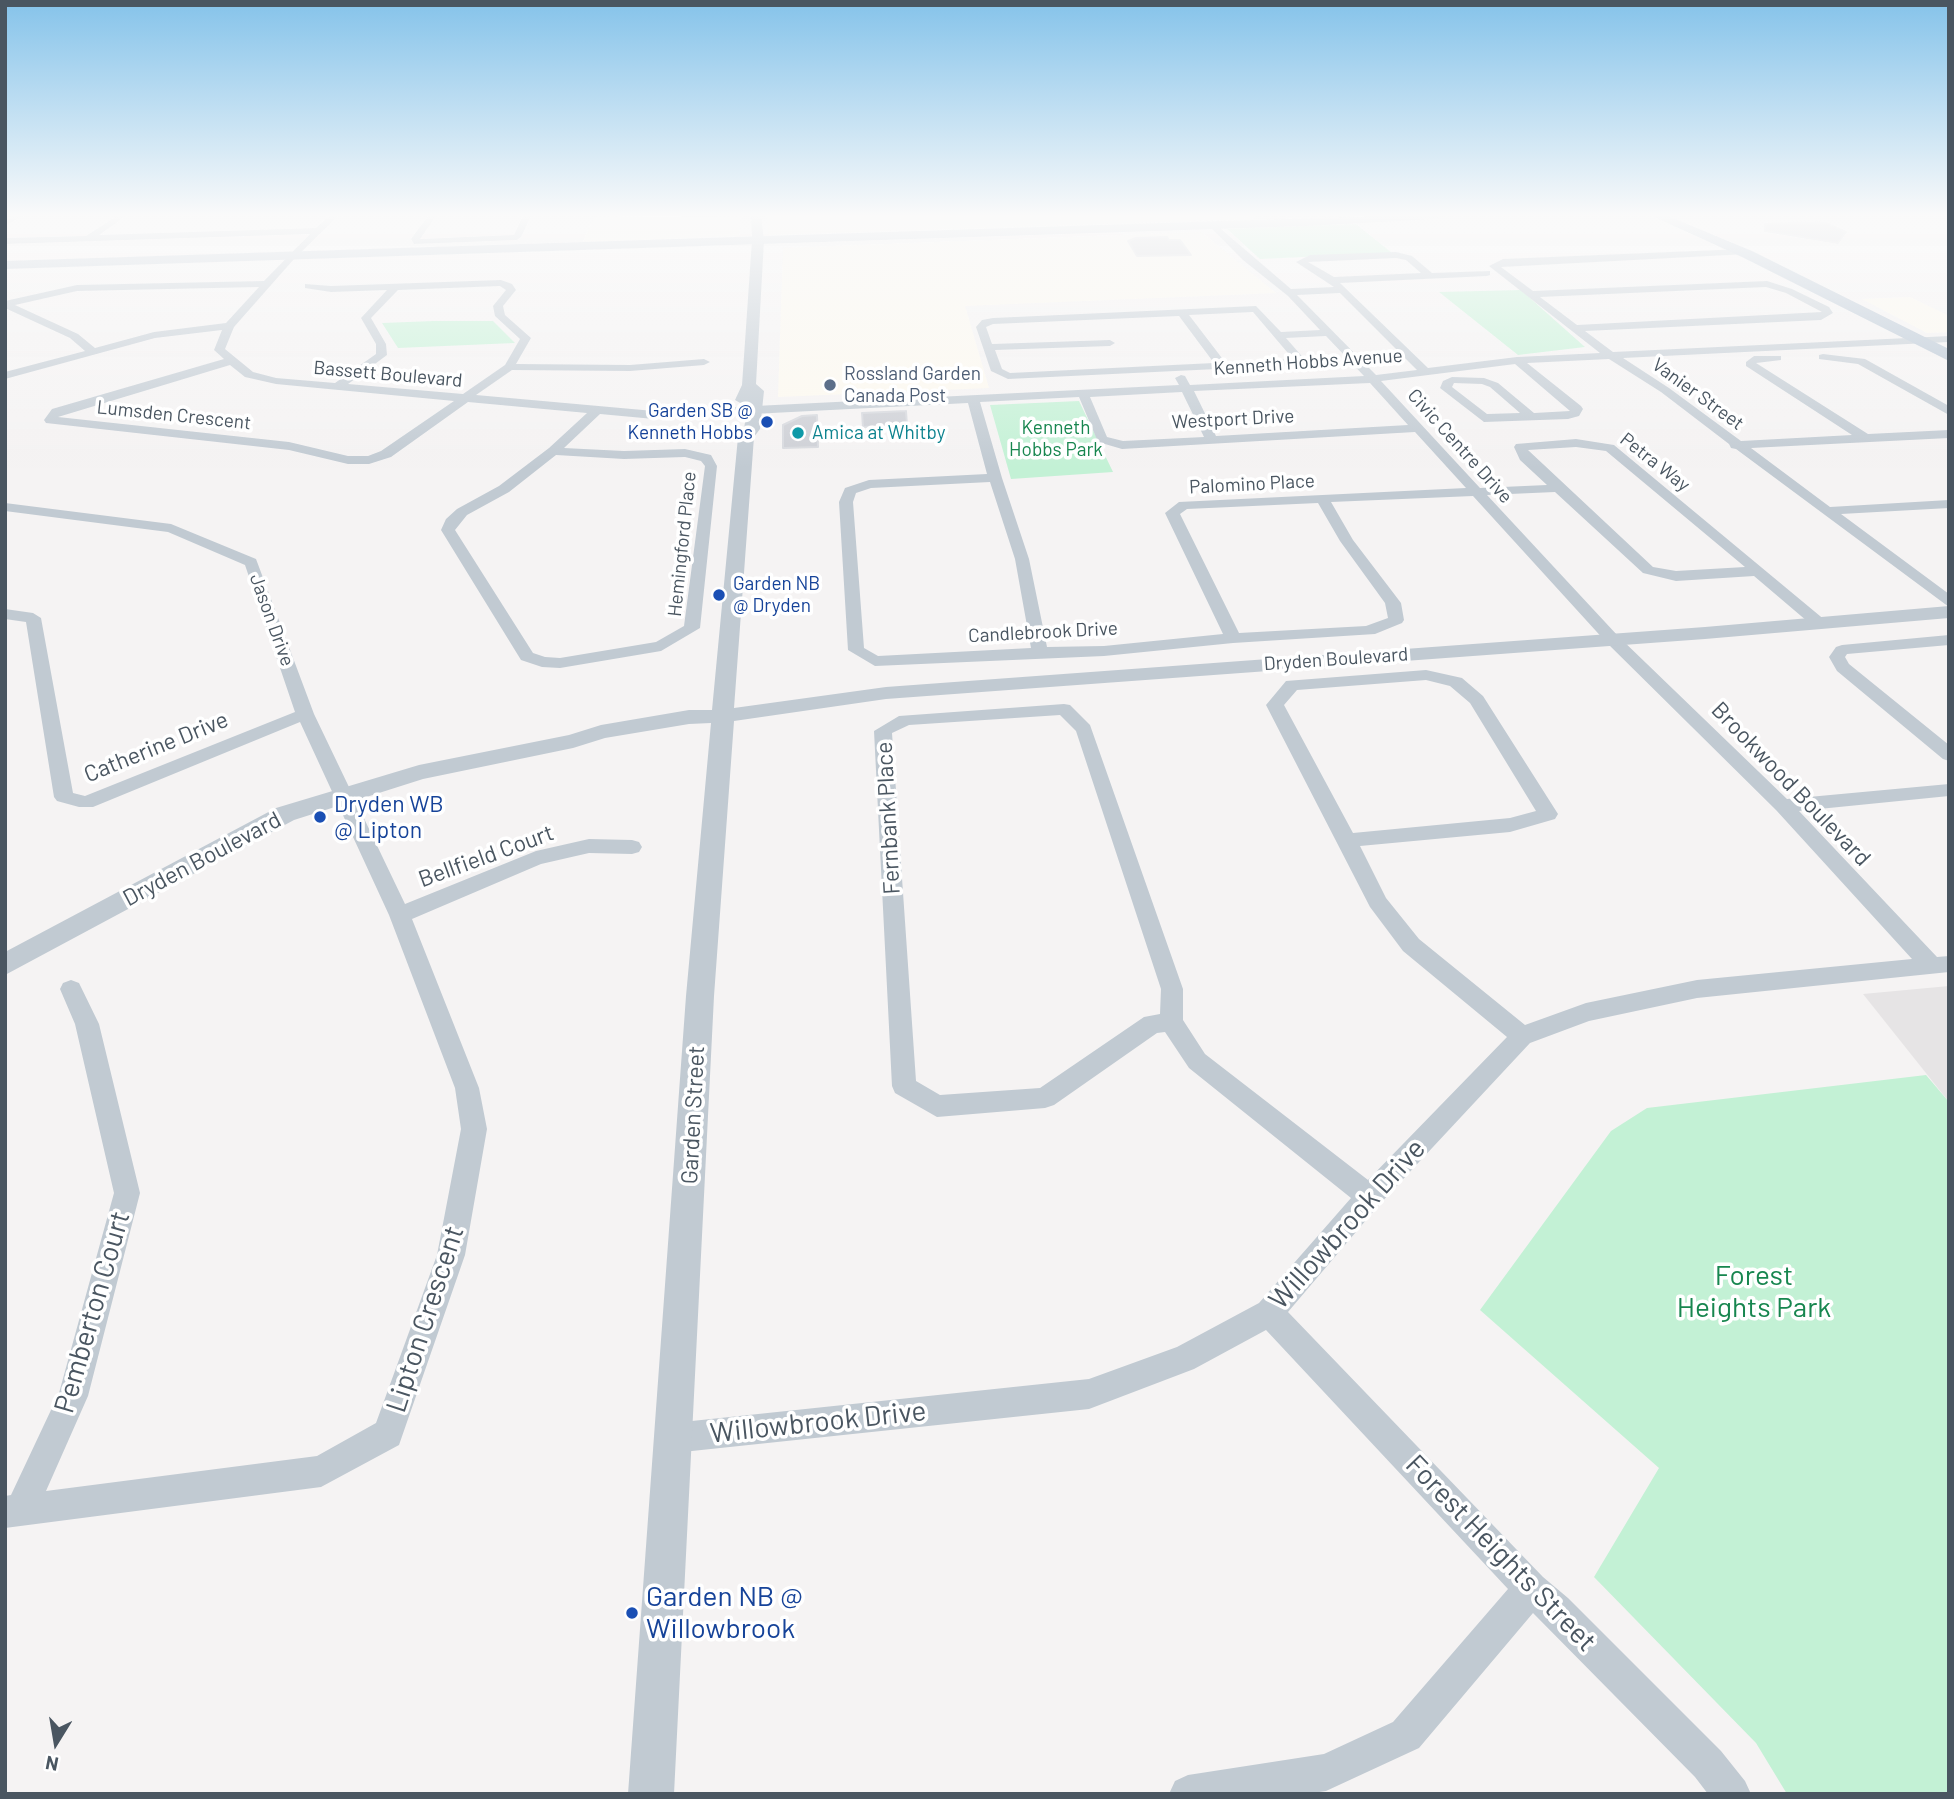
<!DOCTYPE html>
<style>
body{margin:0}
#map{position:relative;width:1954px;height:1799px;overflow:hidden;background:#f5f3f3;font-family:Barlow,sans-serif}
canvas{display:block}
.frame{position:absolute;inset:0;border:7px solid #4a5661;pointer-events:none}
.north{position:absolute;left:21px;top:1708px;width:70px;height:70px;-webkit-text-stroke:5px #fff;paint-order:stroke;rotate:191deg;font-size:19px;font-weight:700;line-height:28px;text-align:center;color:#4a5661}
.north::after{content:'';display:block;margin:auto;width:24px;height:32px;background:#4a5661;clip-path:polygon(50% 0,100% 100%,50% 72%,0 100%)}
</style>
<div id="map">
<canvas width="1954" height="1799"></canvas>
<div class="frame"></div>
<div class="north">N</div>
</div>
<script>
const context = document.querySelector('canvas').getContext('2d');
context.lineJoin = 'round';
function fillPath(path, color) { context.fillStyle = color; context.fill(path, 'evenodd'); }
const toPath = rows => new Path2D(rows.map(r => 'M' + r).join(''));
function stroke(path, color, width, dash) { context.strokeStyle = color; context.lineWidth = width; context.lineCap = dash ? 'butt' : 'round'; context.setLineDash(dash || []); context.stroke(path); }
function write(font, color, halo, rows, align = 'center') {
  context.font = font + ' Barlow,sans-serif'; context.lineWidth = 7; context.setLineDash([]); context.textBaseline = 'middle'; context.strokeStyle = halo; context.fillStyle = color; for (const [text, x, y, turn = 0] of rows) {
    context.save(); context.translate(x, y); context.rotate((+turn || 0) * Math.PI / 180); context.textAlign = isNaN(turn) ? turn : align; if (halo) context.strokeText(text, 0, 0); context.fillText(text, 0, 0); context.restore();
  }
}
fillPath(toPath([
 [741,216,739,236,583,242,594,217],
 [768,216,1252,216,1254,219,768,235],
 [1201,232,1276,293,965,306,989,388,778,397,783,248],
 [1910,297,1949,316,1949,332,1927,333,1862,299]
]), '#fdf9ef');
fillPath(toPath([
 [1949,986,1949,1102,1863,994]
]), '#e6e4e5');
fillPath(toPath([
 [1356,224,1392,253,1260,259,1227,229],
 [1521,290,1585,347,1518,355,1439,292],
 [433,321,493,321,515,343,398,348,382,323],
 [1079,401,1113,472,1011,479,990,405],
 [1926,1075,1949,1102,1949,1794,1787,1794,1756,1743,1594,1577,1659,1468,1480,1310,1611,1131,1647,1108]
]), '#c3f1d5');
const building = toPath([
 [1815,222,1826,223,1846,232,1838,243,1765,231,1765,224,1815,222],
 [1167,237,1169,240,1180,240,1191,255,1137,256,1128,241,1136,238,1167,237],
 [906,411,907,425,863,427,862,413,906,411],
 [817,415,818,447,783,448,783,425,802,416,817,415]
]);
fillPath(building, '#cdcfd5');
stroke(building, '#d7d9de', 2);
fillPath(toPath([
 [13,216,24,216,5,225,5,220,13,216],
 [117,216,126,216,99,235,316,228,329,216,338,216,294,259,234,327,225,349,253,372,276,378,335,383,376,354,376,344,361,318,387,290,331,292,305,288,305,284,331,286,501,280,512,284,516,290,503,306,505,315,531,338,516,364,630,365,704,359,710,362,704,365,630,371,512,370,476,395,654,411,1179,385,1175,378,1181,375,1185,376,1190,385,1364,376,1326,336,1286,338,1307,362,1301,365,1008,379,991,371,976,327,982,320,993,318,1256,306,1281,332,1320,330,1288,296,1243,260,1211,228,1214,223,1291,289,1334,287,1296,262,1310,255,1396,252,1412,256,1432,273,1490,271,1490,275,1487,276,1340,283,1428,368,1517,357,1600,353,1489,266,1503,259,1744,249,1749,252,1747,254,1501,267,1533,291,1767,281,1792,289,1829,307,1833,313,1821,320,1585,331,1613,352,1949,336,1949,342,1623,358,1669,388,1741,441,1852,435,1746,366,1746,362,1754,356,1781,356,1781,360,1756,363,1868,434,1949,430,1949,438,1751,448,1830,507,1949,500,1949,508,1841,514,1949,594,1949,607,1736,449,1731,448,1729,444,1661,392,1609,359,1527,363,1581,406,1583,409,1579,416,1568,419,1484,422,1440,388,1443,381,1452,377,1484,378,1498,383,1534,413,1570,411,1515,364,1381,381,1480,488,1547,485,1520,460,1514,447,1516,444,1576,439,1614,445,1826,621,1828,624,1826,627,1814,627,1754,576,1676,581,1643,573,1555,492,1487,495,1618,636,1787,799,1949,784,1949,796,1799,811,1937,957,1949,956,1949,972,1697,998,1589,1021,1530,1043,1378,1206,1288,1312,1543,1577,1568,1598,1721,1751,1745,1781,1751,1794,1708,1794,1695,1777,1533,1613,1419,1748,1326,1791,1306,1794,1169,1794,1175,1781,1188,1775,1324,1754,1393,1722,1508,1589,1266,1330,1194,1369,1089,1409,673,1453,662,1449,658,1438,662,1427,673,1423,1089,1379,1177,1347,1259,1303,1351,1198,1189,1068,1165,1032,1157,1033,1054,1105,1045,1108,937,1117,895,1093,892,1086,874,731,899,716,1064,704,1070,705,1090,725,1183,989,1183,1020,1205,1054,1368,1180,1507,1037,1403,951,1370,907,1266,705,1286,681,1426,670,1462,678,1483,696,1558,814,1555,819,1510,832,1360,846,1386,898,1419,939,1525,1025,1586,1003,1697,980,1912,959,1776,810,1606,642,1473,496,1331,502,1353,540,1401,603,1404,620,1402,623,1375,634,1233,643,1104,656,875,666,848,650,839,502,845,488,869,480,987,474,968,403,654,419,600,414,564,448,624,451,685,449,711,455,717,466,700,628,661,651,560,668,542,667,521,660,441,530,446,519,457,509,499,486,549,448,587,413,468,402,391,457,369,464,348,464,289,450,46,423,44,420,52,409,224,359,214,350,222,330,155,338,5,379,5,372,85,351,70,338,5,308,5,301,77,285,264,281,310,234,5,244,5,238,86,236,117,216],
 [1396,258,1406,260,1421,273,1334,277,1308,262,1396,258],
 [500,286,506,290,493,306,495,316,520,339,505,365,463,394,348,384,387,355,386,344,371,318,398,290,500,286],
 [259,287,226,323,154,332,95,348,78,334,15,305,77,291,259,287],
 [1766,287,1786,293,1822,312,1577,325,1540,297,1766,287],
 [1340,293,1417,370,1376,375,1297,295,1340,293],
 [1253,312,1293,359,1225,362,1189,315,1253,312],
 [1179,316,1214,363,1010,373,1002,369,995,350,1110,346,1115,343,1110,340,992,344,986,327,993,324,1179,316],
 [230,365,245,377,276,384,454,401,381,451,368,456,348,456,289,442,58,417,230,365],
 [1370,383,1408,425,1216,436,1194,391,1370,383],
 [1454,383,1482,384,1490,387,1520,413,1487,414,1452,387,1454,383],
 [1182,392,1204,437,1123,441,1107,437,1090,397,1182,392],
 [1079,397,1098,442,1122,449,1415,432,1466,488,1179,502,1165,513,1223,634,1104,646,1047,647,1029,559,1002,478,980,402,1079,397],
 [1576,447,1606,451,1745,567,1676,571,1653,567,1528,450,1576,447],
 [556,455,624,459,685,457,701,461,705,466,684,626,656,642,560,658,545,657,533,653,455,530,467,515,509,492,556,455],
 [990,482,1015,559,1031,648,878,656,864,648,853,502,856,493,871,488,990,482],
 [1318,503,1340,541,1385,603,1388,618,1366,626,1239,633,1180,514,1187,509,1318,503],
 [1426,680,1450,686,1470,703,1536,811,1510,818,1353,833,1284,705,1297,690,1426,680],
 [1060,715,1076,731,1161,989,1160,1014,1144,1017,1040,1088,940,1095,916,1081,892,733,909,725,1060,715],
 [428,216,436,216,420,239,514,235,523,216,531,216,521,237,517,240,414,244,411,239,428,216],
 [1823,354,1865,359,1949,406,1949,415,1858,364,1819,359,1819,355,1823,354],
 [5,503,171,524,256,559,314,714,405,904,536,851,589,839,632,840,639,842,642,847,639,852,632,854,589,853,541,864,412,919,479,1088,487,1129,465,1255,399,1445,321,1487,5,1528,5,1496,11,1495,59,1393,114,1193,75,1024,60,989,63,983,71,980,79,983,99,1024,140,1193,88,1396,46,1491,317,1456,376,1423,437,1255,461,1129,455,1088,389,915,300,722,93,807,79,807,57,801,54,797,26,622,5,619,5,609,33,613,41,618,73,793,85,796,295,712,245,565,168,532,5,511,5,503],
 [1949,635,1949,645,1847,654,1845,657,1849,664,1949,745,1949,761,1943,759,1837,671,1829,657,1836,647,1842,645,1949,635]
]), '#c1cad2');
fillPath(toPath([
 [751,216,761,216,764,240,756,384,764,391,760,429,754,437,734,708,886,687,1705,627,1949,606,1949,618,1705,639,886,699,734,721,714,996,674,1794,628,1794,686,996,711,723,689,724,605,738,573,748,423,779,294,820,5,975,5,952,276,808,419,765,569,735,601,725,689,710,712,710,738,437,744,429,748,402,742,404,735,400,742,385,752,240,751,216]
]), '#c1cad2');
fillPath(toPath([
 [1376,216,1442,216,1436,219,1306,226,5,269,5,261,1376,216]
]), '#c1cbd6');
fillPath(toPath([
 [1652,216,1668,216,1752,251,1949,349,1949,361,1742,257,1652,216]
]), '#b3c2d1');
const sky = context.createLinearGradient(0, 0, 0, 468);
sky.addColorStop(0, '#85c3ea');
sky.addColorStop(0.46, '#fafafa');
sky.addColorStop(1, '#fafafa00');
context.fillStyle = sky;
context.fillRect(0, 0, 1954, 468);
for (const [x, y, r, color] of [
 [830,385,7,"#5c6f8a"],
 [767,422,7,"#1a4fb4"],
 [798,433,7,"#0f9aa8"],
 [719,595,7,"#1a4fb4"],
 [320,817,7,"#1a4fb4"],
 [632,1613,7,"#1a4fb4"]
]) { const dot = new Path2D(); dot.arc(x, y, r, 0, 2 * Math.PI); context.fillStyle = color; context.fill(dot); stroke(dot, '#fff', 2.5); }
write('19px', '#4a5661', '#fff', [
 ["Kenneth Hobbs Avenue",1308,362,-4],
 ["Bassett Boulevard",388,374,5],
 ["Vanier Street",1698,394,36],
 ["Lumsden Crescent",174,415,6],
 ["Westport Drive",1233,419,-3],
 ["Civic Centre Drive",1460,446,48],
 ["Petra Way",1655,462,38],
 ["Palomino Place",1252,484,-3],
 ["Hemingford Place",682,544,-84],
 ["Jason Drive",272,620,70],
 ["Candlebrook Drive",1043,632,-3],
 ["Dryden Boulevard",1336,659,-4]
]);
write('19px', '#4e5e75', '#fff', [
 ["Rossland Garden",844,374],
 ["Canada Post",844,396]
], 'left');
write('19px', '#164399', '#fff', [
 ["Garden SB @",753,411],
 ["Kenneth Hobbs",753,433],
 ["Garden NB",733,584,"left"],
 ["@ Dryden",733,606,"left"]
], 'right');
write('19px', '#17864f', '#fff', [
 ["Kenneth",1056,428],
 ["Hobbs Park",1056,450]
]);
write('19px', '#0d838f', '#fff', [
 ["Amica at Whitby",812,433]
], 'left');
write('23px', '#4a5661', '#fff', [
 ["Catherine Drive",156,747,-22],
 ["Brookwood Boulevard",1791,784,46],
 ["Fernbank Place",888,818,-93],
 ["Bellfield Court",486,856,-20],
 ["Dryden Boulevard",202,859,-28],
 ["Garden Street",693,1115,-87]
]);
write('23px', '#164399', '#fff', [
 ["Dryden WB",334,804],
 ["@ Lipton",334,830]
], 'left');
write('28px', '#4a5661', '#fff', [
 ["Willowbrook Drive",1347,1224,-48],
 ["Pemberton Court",92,1312,-74],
 ["Lipton Crescent",425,1319,-72],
 ["Willowbrook Drive",818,1422,-6],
 ["Forest Heights Street",1501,1553,46]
]);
write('28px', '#17864f', '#fff', [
 ["Forest",1754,1276],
 ["Heights Park",1754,1308]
]);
write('28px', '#164399', '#fff', [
 ["Garden NB @",646,1597],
 ["Willowbrook",646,1629]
], 'left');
</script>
